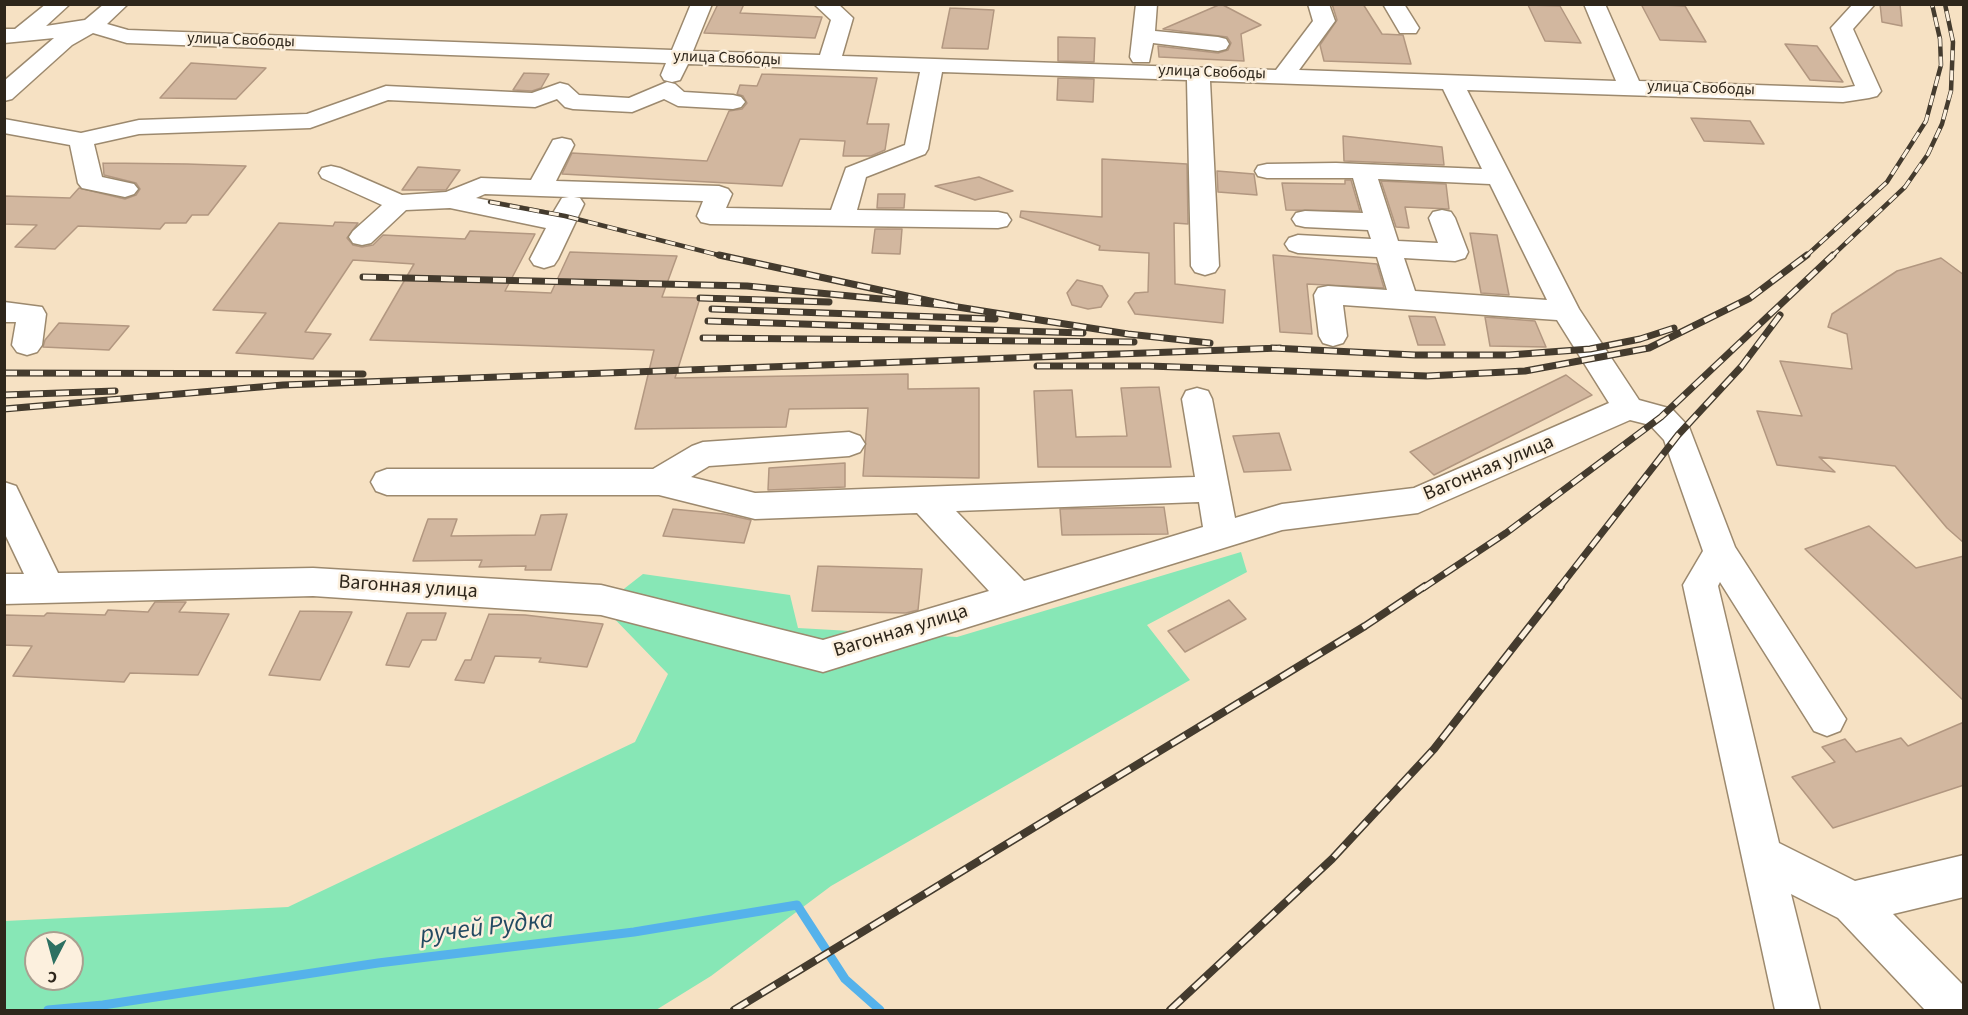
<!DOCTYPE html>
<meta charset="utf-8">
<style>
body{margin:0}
#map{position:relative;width:1968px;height:1015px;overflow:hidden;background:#f6e1c3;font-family:"Source Sans 3",sans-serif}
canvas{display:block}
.frame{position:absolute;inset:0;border:6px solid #2e261b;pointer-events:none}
.north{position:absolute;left:24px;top:931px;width:60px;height:60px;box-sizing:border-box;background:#fcf0de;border:2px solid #aa9f90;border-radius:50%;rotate:186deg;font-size:16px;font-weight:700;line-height:24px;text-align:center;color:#2e261b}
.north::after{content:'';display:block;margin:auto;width:21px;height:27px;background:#2d7062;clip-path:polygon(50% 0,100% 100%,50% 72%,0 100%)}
</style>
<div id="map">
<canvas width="1968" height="1015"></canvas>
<div class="frame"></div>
<div class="north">С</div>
</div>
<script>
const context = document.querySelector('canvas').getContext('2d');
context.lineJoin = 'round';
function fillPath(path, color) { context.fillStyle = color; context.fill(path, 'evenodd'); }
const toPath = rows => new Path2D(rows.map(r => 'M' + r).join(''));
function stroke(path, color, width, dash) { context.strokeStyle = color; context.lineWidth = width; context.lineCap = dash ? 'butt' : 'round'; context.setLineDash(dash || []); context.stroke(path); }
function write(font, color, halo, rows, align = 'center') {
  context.font = font + ' "Source Sans 3",sans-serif'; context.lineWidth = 5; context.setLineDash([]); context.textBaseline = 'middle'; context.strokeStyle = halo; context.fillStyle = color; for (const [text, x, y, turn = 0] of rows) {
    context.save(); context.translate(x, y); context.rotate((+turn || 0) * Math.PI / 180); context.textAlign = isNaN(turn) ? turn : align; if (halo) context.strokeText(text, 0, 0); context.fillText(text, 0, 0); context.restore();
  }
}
fillPath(toPath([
 [1241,552,1247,572,1147,625,1190,680,831,886,711,976,656,1010,5,1010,5,921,288,907,635,742,668,674,602,606,643,574,790,595,798,628,957,637],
 [36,943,72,943,72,979,36,979]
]), '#87e7b6');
stroke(toPath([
 [48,1010,103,1005,378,963,634,932,797,905,845,979,880,1010]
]), '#55b2eb', 9);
const building = toPath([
 [718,4,744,4,740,13,822,17,815,38,704,33,718,4],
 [1221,4,1261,25,1241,34,1244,61,1159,57,1158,46,1218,53,1228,50,1231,43,1227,37,1163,29,1221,4],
 [1332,4,1363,4,1382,34,1403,35,1411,64,1324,61,1320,45,1337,20,1332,4],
 [1641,4,1685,6,1706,42,1660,40,1641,4],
 [1880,4,1900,4,1902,26,1882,22,1880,4],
 [1528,5,1560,6,1581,43,1545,41,1528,5],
 [950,8,994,10,988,49,942,48,950,8],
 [1058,37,1095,38,1094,62,1058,61,1058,37],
 [1785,44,1817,46,1843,82,1810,80,1785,44],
 [191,63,266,68,236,99,160,98,191,63],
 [524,73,549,74,541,88,532,91,513,90,524,73],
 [762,74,877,78,867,124,889,124,885,150,871,156,843,156,845,141,800,139,782,186,562,174,572,153,707,161,729,111,742,109,747,103,743,96,737,94,740,85,757,86,762,74],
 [1058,78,1094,79,1093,102,1057,100,1058,78],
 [1691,118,1750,121,1764,144,1704,141,1691,118],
 [1343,136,1442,147,1444,165,1344,161,1343,136],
 [1102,159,1187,164,1188,224,1174,223,1175,284,1225,290,1223,323,1135,314,1128,302,1135,293,1148,292,1149,253,1099,250,1100,246,1020,217,1021,211,1102,217,1102,159],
 [103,163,187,164,246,166,208,215,192,215,186,223,165,223,160,229,78,226,55,249,15,247,37,225,4,224,4,196,70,198,79,188,125,199,136,195,140,189,136,183,104,175,103,163],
 [418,167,460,170,446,190,402,190,418,167],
 [1217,171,1254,174,1257,195,1218,192,1217,171],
 [979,177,1013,191,975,200,935,186,979,177],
 [1345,180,1351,180,1360,211,1286,210,1282,183,1345,184,1345,180],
 [1381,181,1446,184,1449,209,1405,207,1409,228,1396,227,1381,181],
 [878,194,905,194,904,208,877,208,878,194],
 [335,222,358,223,347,238,353,245,362,247,373,245,383,235,465,239,470,231,535,234,505,291,551,293,570,252,677,256,662,297,700,298,675,378,908,374,908,389,979,388,979,478,863,476,868,408,789,409,786,427,635,429,654,350,370,340,414,264,353,260,305,332,331,334,313,359,236,353,266,313,213,310,279,223,333,226,335,222],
 [875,229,902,229,900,254,872,253,875,229],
 [1470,233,1497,235,1509,295,1481,293,1470,233],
 [1273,255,1377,264,1384,288,1307,284,1312,334,1280,332,1273,255],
 [1941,258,1964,275,1964,543,1947,528,1895,466,1819,457,1835,472,1777,465,1757,411,1802,416,1780,361,1852,369,1847,334,1828,327,1832,314,1897,271,1941,258],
 [1077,280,1102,286,1108,296,1101,307,1088,309,1072,305,1067,293,1077,280],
 [1409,316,1435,317,1445,345,1418,345,1409,316],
 [1485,317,1535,321,1546,347,1490,346,1485,317],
 [59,323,129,326,109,350,43,347,45,340,59,323],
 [1566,375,1592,395,1434,475,1410,452,1566,375],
 [1159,387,1171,467,1038,467,1034,391,1072,390,1076,437,1127,436,1121,388,1159,387],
 [1279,433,1291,470,1244,472,1233,436,1279,433],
 [845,463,845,487,768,490,769,468,845,463],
 [1164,507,1168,534,1062,535,1060,509,1164,507],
 [673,509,724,514,751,520,744,543,663,536,673,509],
 [567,514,551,570,525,570,526,566,479,567,482,560,413,561,428,519,457,519,451,536,535,535,541,515,567,514],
 [1869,526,1916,568,1964,556,1964,701,1805,549,1869,526],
 [818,566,922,569,918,610,906,613,812,611,818,566],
 [1229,600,1246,619,1185,652,1168,631,1229,600],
 [155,602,186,602,179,612,229,614,198,675,130,673,124,682,13,676,32,646,4,645,4,615,44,616,47,613,105,615,108,610,148,612,155,602],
 [300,611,352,612,320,680,269,675,300,611],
 [407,613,446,613,436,640,422,640,409,667,386,665,407,613],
 [489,614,525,615,603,624,587,667,539,662,541,658,495,656,484,683,455,680,465,660,471,660,489,614],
 [1964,722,1964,785,1833,828,1792,777,1835,762,1822,747,1845,739,1856,752,1901,738,1908,746,1964,722]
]);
fillPath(building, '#d2b79f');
stroke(building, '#b29780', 1.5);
const minor = toPath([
 [46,4,70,4,46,26,85,20,104,4,128,4,107,24,128,30,672,50,691,4,712,4,693,51,820,55,831,20,814,4,838,4,853,18,842,56,1276,70,1313,21,1308,4,1329,4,1335,21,1299,70,1616,81,1584,4,1605,4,1639,81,1843,88,1855,86,1831,28,1853,4,1875,4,1853,29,1881,91,1877,96,1869,98,1843,102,1467,90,1579,309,1639,400,1672,409,1689,427,1735,547,1846,719,1840,731,1827,736,1814,731,1720,582,1718,586,1779,843,1855,881,1964,855,1964,897,1893,914,1964,986,1964,1010,1925,1010,1838,918,1791,894,1820,1010,1775,1010,1683,585,1703,551,1664,440,1650,425,1630,420,1418,513,1282,530,823,672,601,615,313,596,4,604,4,574,24,574,4,532,4,482,16,486,58,573,313,568,601,585,823,640,989,591,917,513,755,519,659,495,387,495,376,491,371,482,376,473,387,469,653,469,692,446,703,442,849,432,860,436,865,444,860,452,849,456,709,466,691,477,755,493,1195,477,1182,399,1186,391,1197,388,1208,391,1212,399,1235,518,1282,504,1414,488,1609,403,1557,320,1343,305,1347,336,1343,343,1333,346,1323,343,1319,336,1314,295,1318,288,1328,286,1387,290,1377,257,1298,253,1289,250,1285,244,1289,238,1298,235,1371,239,1368,230,1305,227,1296,225,1292,219,1296,213,1305,211,1363,213,1353,178,1267,178,1258,176,1255,171,1258,166,1267,164,1336,163,1482,169,1443,89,1210,81,1219,266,1215,272,1205,275,1195,272,1191,266,1187,80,942,72,928,149,925,154,866,177,857,210,998,212,1007,214,1011,220,1007,226,998,228,710,224,701,222,697,216,703,201,574,197,580,198,584,204,558,259,554,265,544,268,534,265,530,259,546,228,450,208,406,210,371,243,362,245,353,243,349,237,353,231,382,205,322,178,319,173,322,168,331,166,340,168,402,195,446,192,481,178,531,180,553,140,562,138,571,140,574,145,556,181,719,186,728,189,732,194,726,208,831,210,846,168,905,145,920,72,688,64,680,80,672,82,664,80,661,75,666,63,127,43,93,33,72,45,12,99,4,101,4,81,54,38,4,43,4,29,15,29,46,4],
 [1378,179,1490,184,1547,300,1415,291,1404,258,1455,261,1465,258,1468,252,1455,218,1451,212,1442,210,1433,212,1429,218,1438,243,1398,241,1378,179],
 [485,194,540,196,569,197,562,198,553,213,476,198,485,194],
 [1199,502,1203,527,1024,581,956,511,1199,502],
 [1136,4,1157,4,1155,31,1218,37,1226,39,1229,44,1226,49,1218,51,1153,43,1149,62,1133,62,1130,57,1136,4],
 [1383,4,1404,4,1419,28,1416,33,1400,33,1383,4],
 [667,82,675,84,684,92,733,95,741,97,745,102,741,107,733,109,678,106,664,99,632,112,573,109,565,107,557,99,535,107,388,100,310,128,139,134,94,144,102,177,134,184,138,189,134,194,125,197,82,188,78,183,70,145,4,133,4,119,81,133,139,120,307,114,386,86,532,93,560,83,568,85,579,95,629,98,667,82],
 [4,302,42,307,46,314,42,345,37,352,27,355,17,352,12,345,16,322,4,322,4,302]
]);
stroke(minor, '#9c896e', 3);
fillPath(minor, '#fff');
const railFar2 = toPath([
 [490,202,565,216,726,257],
 [1805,257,1887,182,1926,121,1941,65,1940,39,1932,4],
 [1831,257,1905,187,1928,154,1942,124,1951,91,1953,42,1945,4]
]);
const railFar1 = toPath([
 [363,277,747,286,953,306,719,255],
 [700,298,829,302],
 [945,305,1128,334,1210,343],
 [712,309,995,319],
 [708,321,1083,333],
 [703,338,1134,342],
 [1272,348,1415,355,1509,355,1590,349,1640,339,1674,328],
 [1037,366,1149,366,1427,376,1525,371,1649,348,1750,298,1807,255],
 [4,373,363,374],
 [4,395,115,391],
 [4,409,283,385,1280,348],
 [1423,588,1506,533,1661,417,1833,255],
 [1559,588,1678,435,1741,367,1780,315]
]);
const rail = toPath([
 [734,1010,1365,626,1425,586],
 [1170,1010,1332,859,1434,749,1561,586]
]);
stroke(railFar2, '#443b2e', 4.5);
stroke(railFar1, '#443b2e', 7);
stroke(rail, '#443b2e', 8);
stroke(railFar2, '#fcf0de', 3, [10]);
stroke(railFar1, '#fcf0de', 4.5, [13]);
stroke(rail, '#fcf0de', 5, [16]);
write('16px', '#2e261b', '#fcf0de', [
 ["улица Свободы",241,41,2],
 ["улица Свободы",727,59,2],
 ["улица Свободы",1212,73,2],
 ["улица Свободы",1701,89,2]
]);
write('20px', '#2e261b', '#fcf0de', [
 ["Вагонная улица",1489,469,-23],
 ["Вагонная улица",408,588,4],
 ["Вагонная улица",901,632,-17]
]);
write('italic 26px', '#234a62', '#fcf0de', [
 ["ручей Рудка",487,929,-7]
]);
</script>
